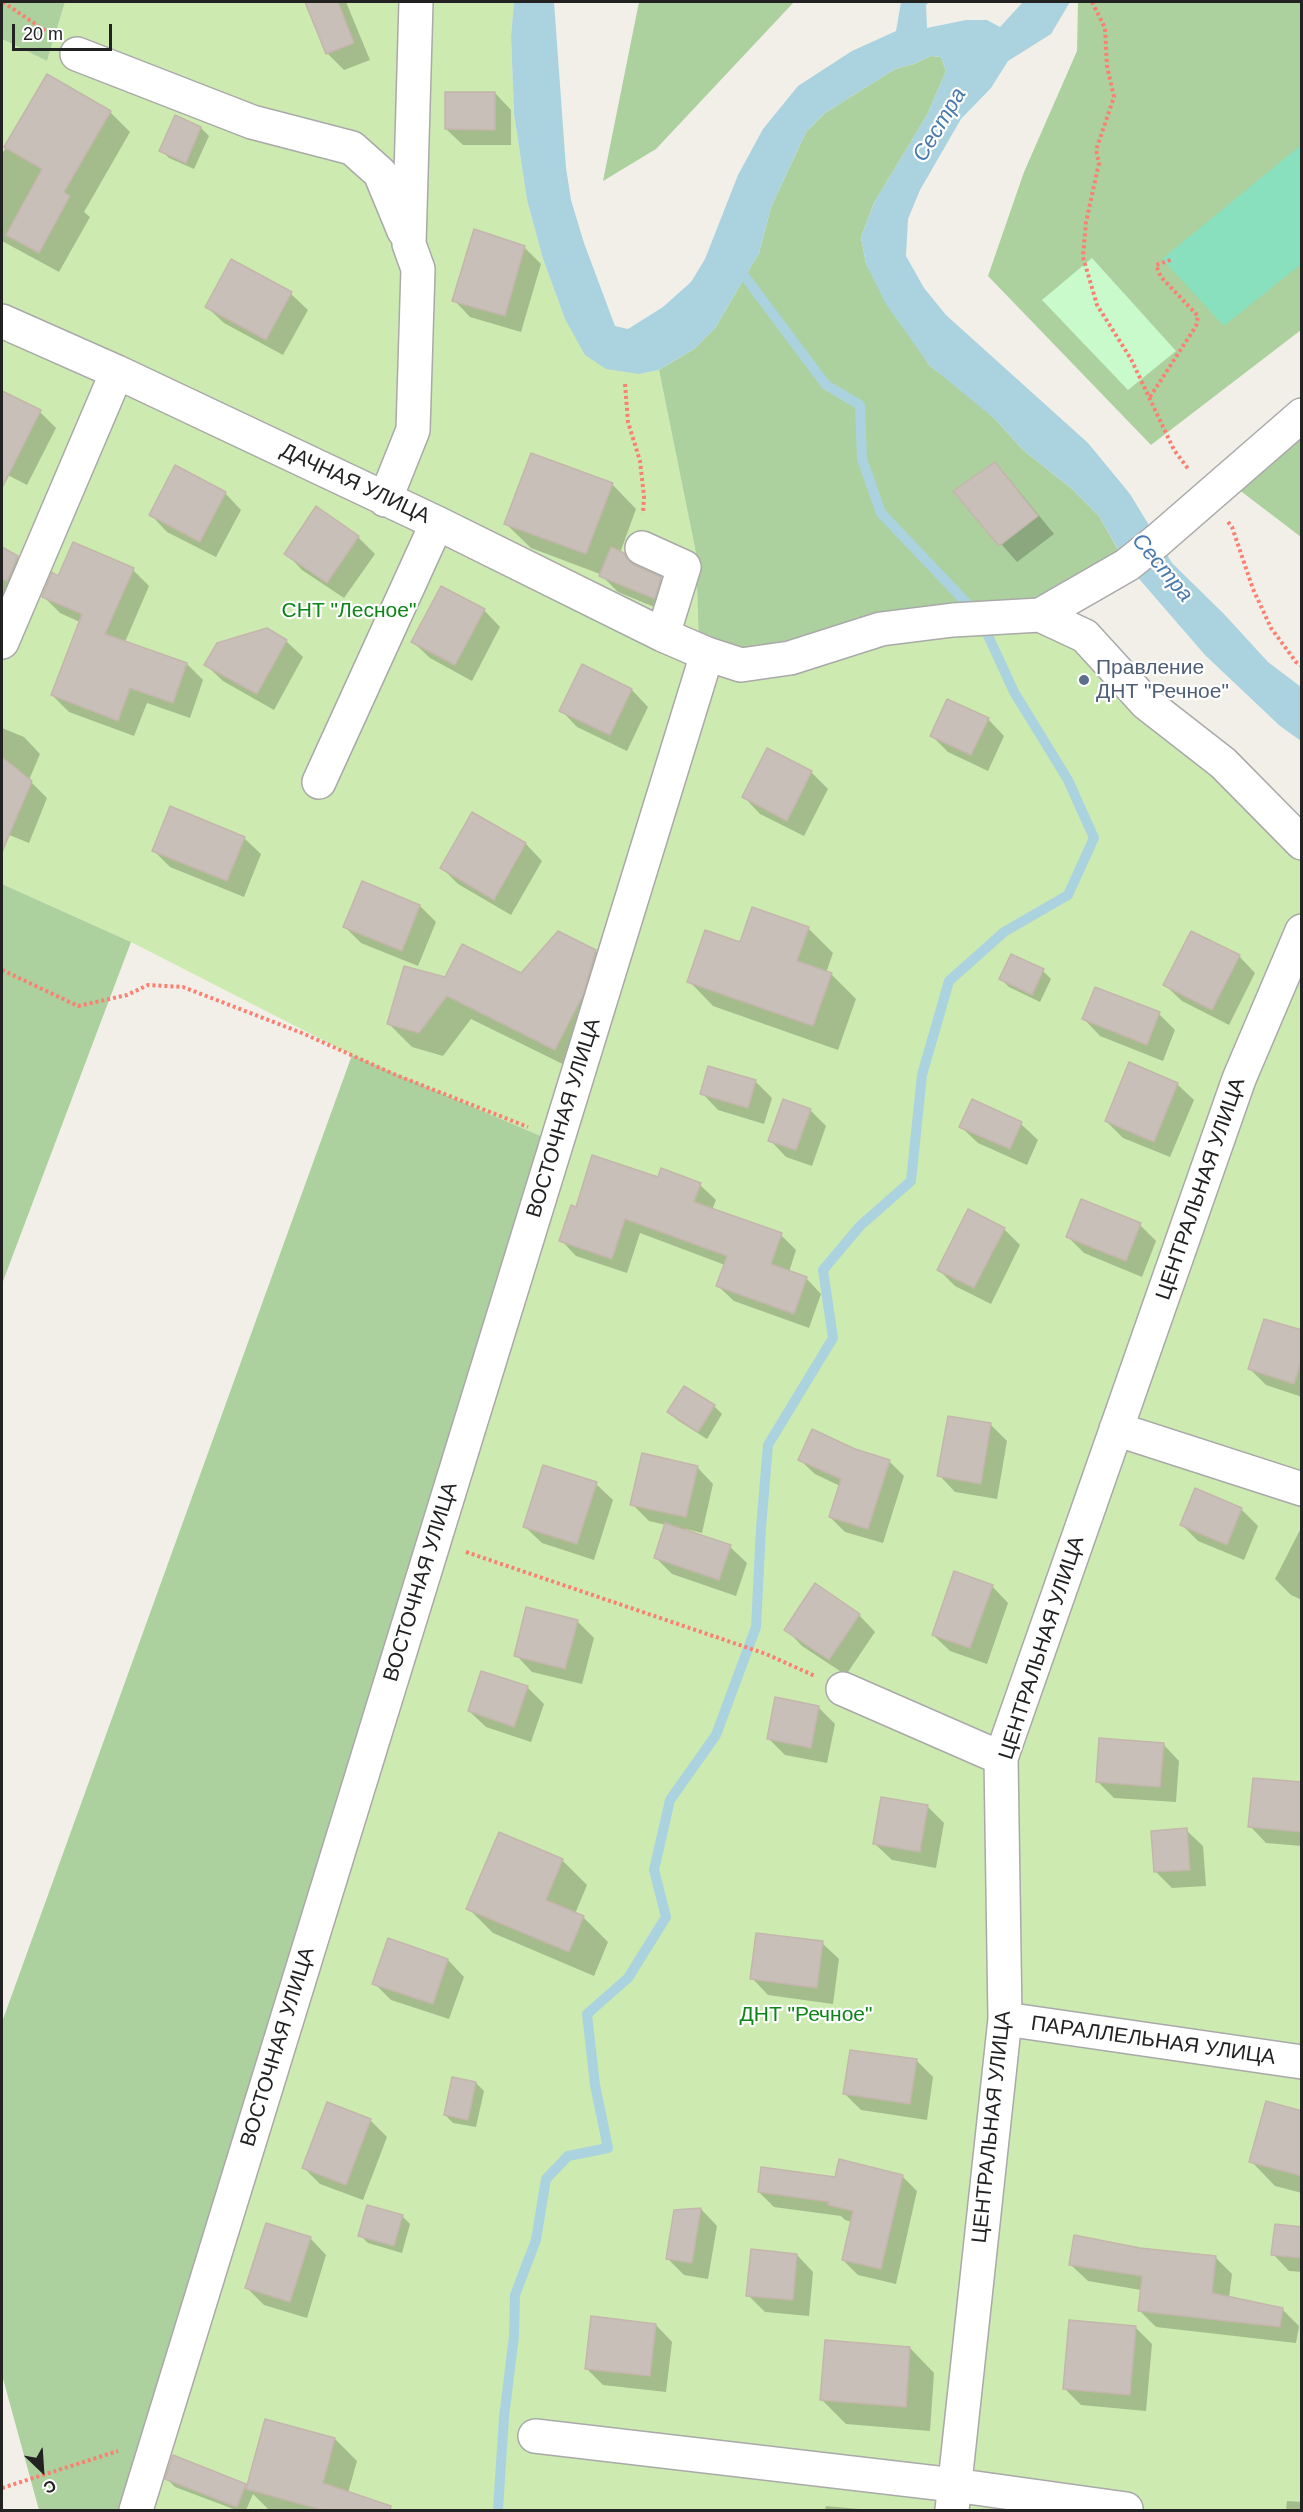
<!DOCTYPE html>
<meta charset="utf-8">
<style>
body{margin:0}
#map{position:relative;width:1303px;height:2512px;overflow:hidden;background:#f2efe9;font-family:Arial,sans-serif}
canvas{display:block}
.frame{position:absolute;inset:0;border:3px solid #222;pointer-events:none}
.north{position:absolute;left:12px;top:2440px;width:60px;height:60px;-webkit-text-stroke:4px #fff;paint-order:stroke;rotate:155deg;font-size:16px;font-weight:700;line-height:24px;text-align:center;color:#222}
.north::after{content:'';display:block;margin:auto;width:21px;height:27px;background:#222;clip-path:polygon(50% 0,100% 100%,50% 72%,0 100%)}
.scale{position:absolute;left:12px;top:24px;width:100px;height:27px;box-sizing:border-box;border:3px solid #222;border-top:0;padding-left:8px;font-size:18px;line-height:21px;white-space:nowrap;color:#222;-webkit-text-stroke:4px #fff;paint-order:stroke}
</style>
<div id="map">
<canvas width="1303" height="2512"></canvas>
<div class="frame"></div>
<div class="north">С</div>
<div class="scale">20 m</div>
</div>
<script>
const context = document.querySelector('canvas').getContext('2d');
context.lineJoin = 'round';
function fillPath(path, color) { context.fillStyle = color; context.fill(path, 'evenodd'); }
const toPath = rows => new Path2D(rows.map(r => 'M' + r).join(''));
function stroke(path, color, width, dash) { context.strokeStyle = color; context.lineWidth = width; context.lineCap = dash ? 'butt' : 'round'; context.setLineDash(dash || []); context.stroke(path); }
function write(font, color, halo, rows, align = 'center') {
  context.font = font + ' Arial,sans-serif'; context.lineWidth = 4.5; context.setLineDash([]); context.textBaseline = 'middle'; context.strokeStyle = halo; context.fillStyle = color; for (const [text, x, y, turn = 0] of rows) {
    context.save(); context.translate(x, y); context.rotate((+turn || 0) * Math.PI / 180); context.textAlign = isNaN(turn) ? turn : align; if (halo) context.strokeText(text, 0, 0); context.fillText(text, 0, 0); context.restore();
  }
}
fillPath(toPath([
 [65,2,514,2,511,36,514,114,527,200,543,259,565,319,639,374,659,370,696,553,699,650,1030,615,1085,636,1301,841,1301,2510,135,2510,557,1143,352,1055,131,942,2,884,2,39,47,61]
]), '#cdebb0');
fillPath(toPath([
 [2,2,65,2,47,61,2,39],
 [639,2,794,2,656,149,603,181],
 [1078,2,1301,2,1301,330,1151,445,988,276,1024,172,1077,51],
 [931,56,941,57,946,71,927,115,874,203,861,237,866,264,929,365,968,395,995,419,1023,450,1071,488,1099,516,1121,555,1030,615,790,658,699,650,696,553,659,370,694,349,715,328,759,253,771,207,806,132,825,113,895,69,914,64],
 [1301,437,1301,537,1238,489],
 [2,884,131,942,2,1284],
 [352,1055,557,1143,135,2510,39,2510,2,2375,2,2022]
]), '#add19e');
fillPath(toPath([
 [1092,258,1176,351,1128,390,1042,300]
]), '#c8facc');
fillPath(toPath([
 [1301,145,1301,264,1224,326,1162,259]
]), '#88e0be');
fillPath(toPath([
 [514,2,554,2,566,168,571,200,584,243,615,326,628,329,663,307,691,282,705,259,738,175,763,129,798,86,852,51,896,31,901,2,929,2,926,5,927,28,966,20,987,20,1000,27,1023,2,1070,2,1051,34,1008,61,991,88,961,119,920,190,908,219,906,256,924,288,946,315,1088,443,1130,494,1172,563,1224,614,1268,662,1301,687,1301,741,1280,726,1205,655,1127,565,1099,516,1071,488,1023,450,995,419,929,365,886,304,866,264,861,237,874,203,927,115,946,71,941,57,931,56,914,64,895,69,825,113,806,132,771,207,759,253,715,328,694,349,659,370,639,374,606,369,585,355,565,319,543,259,527,200,514,114,511,36]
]), '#aad3df');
fillPath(toPath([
 [307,2,346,2,370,60,344,70,327,53],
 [48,76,110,112,130,132,84,212,90,217,59,272,2,241,2,154],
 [495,93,511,110,511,145,463,145,446,129],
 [176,117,201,128,209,136,194,169,169,158,161,150],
 [475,231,525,248,541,264,521,332,470,317,454,300],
 [232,261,291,294,308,310,283,355,224,323,207,307],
 [2,393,40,412,56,428,27,485,2,472],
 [995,464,1011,481,1054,534,1017,562,956,492],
 [612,484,636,509,620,553,638,568,660,579,677,595,671,614,618,592,600,574,531,548,506,524],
 [225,493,241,510,216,557,167,532,151,515],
 [358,537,375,554,344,598,302,570,286,553],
 [2,549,18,557,34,573,19,607,2,598],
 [133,570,149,586,125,642,187,664,203,680,190,718,147,703,134,736,69,712,52,695,80,622,60,613,43,596,59,578],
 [484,610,500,627,472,681,430,658,413,642],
 [286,641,303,657,274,710,223,681,206,665],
 [582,666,632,690,648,707,627,751,577,727,561,710],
 [988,719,1004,736,988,771,948,752,932,736],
 [2,728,24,737,40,754,29,780,47,798,29,843,2,832],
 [811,772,828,789,804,836,760,814,744,797],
 [473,814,526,844,542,861,511,915,458,884,442,868],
 [244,838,261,854,244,897,170,867,154,851],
 [420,906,436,922,418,966,361,943,345,927],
 [808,928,833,953,826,973,831,974,856,999,838,1050,713,1006,689,981,740,944],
 [595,951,619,975,579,1072,471,1019,443,1056,412,1047,389,1024,446,979,521,975],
 [1239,956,1255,973,1229,1025,1182,1001,1165,985],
 [1043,971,1051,979,1040,1002,1009,987,1001,979],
 [1159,1014,1175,1030,1163,1061,1100,1036,1084,1019],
 [755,1081,772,1098,764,1124,718,1110,702,1093],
 [1177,1084,1194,1100,1170,1157,1123,1138,1106,1121],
 [972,1101,1021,1124,1038,1140,1027,1165,978,1143,961,1127],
 [810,1110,826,1126,812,1166,786,1157,770,1140],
 [659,1179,700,1185,716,1200,712,1210,781,1235,796,1250,789,1272,806,1278,821,1294,809,1328,734,1301,718,1286,725,1265,640,1233,627,1273,576,1256,561,1240,577,1209],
 [1140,1225,1156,1241,1142,1277,1084,1253,1068,1237],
 [1004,1229,1020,1245,991,1304,955,1286,939,1270],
 [1302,1332,1302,1397,1266,1385,1250,1369],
 [714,1406,722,1414,707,1439,677,1420,669,1412],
 [990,1424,1007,1441,997,1499,955,1492,939,1475],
 [854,1450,889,1461,904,1476,883,1543,845,1532,830,1517,840,1486,815,1474,800,1460],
 [697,1467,713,1484,702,1533,686,1529,686,1532,730,1547,747,1563,736,1596,672,1574,655,1557,666,1525,649,1521,632,1504],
 [596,1484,613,1500,594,1560,542,1543,525,1527],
 [1241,1509,1258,1526,1244,1560,1198,1541,1182,1525],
 [1302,1526,1302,1600,1291,1595,1275,1579],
 [992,1586,1008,1603,987,1664,950,1651,933,1635],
 [859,1615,875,1632,846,1675,802,1646,786,1629],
 [577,1621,594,1638,582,1684,532,1672,516,1655],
 [527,1687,544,1704,531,1742,486,1727,469,1711],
 [818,1707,835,1724,827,1763,785,1755,768,1738],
 [1163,1744,1179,1761,1176,1802,1114,1798,1097,1781],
 [1302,1784,1302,1846,1266,1843,1250,1826],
 [927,1806,944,1823,936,1868,892,1860,875,1844],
 [1186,1830,1203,1846,1206,1886,1172,1888,1155,1871],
 [562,1860,587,1885,575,1914,584,1918,608,1942,594,1976,493,1933,468,1908],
 [822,1943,839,1959,833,2004,768,1995,752,1978],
 [448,1960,464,1977,449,2019,391,2000,374,1983],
 [916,2060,933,2077,927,2120,861,2110,845,2094],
 [476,2083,484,2091,476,2127,453,2123,445,2115],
 [1302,2112,1302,2193,1275,2186,1251,2161],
 [370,2120,387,2137,363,2200,320,2184,304,2168],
 [902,2176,917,2191,896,2284,858,2275,843,2260,852,2222,845,2220,841,2216,774,2207,759,2192,836,2179],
 [701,2209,717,2226,708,2279,684,2275,667,2258],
 [402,2216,410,2224,402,2253,368,2243,360,2235],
 [1302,2229,1302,2272,1289,2271,1273,2254],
 [310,2238,326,2255,307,2318,264,2305,247,2288],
 [1140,2249,1215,2257,1232,2274,1229,2298,1282,2309,1299,2326,1296,2343,1156,2327,1139,2310,1141,2290,1088,2281,1071,2265],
 [797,2255,813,2272,809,2316,765,2312,748,2295],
 [656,2325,672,2342,666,2392,603,2385,586,2368],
 [1135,2327,1152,2344,1146,2411,1081,2405,1064,2388],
 [910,2348,934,2373,930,2431,846,2424,821,2399],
 [335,2439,357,2461,348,2493,386,2510,269,2510,253,2494,246,2510,236,2510,175,2487,167,2479,245,2485,248,2488],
 [1287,2501,1302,2502,1302,2510,1286,2510],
 [826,2506,870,2510,825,2510]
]), '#0003');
stroke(toPath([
 [498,2510,504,2417,514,2336,515,2295,536,2240,546,2179,568,2156,608,2148,595,2085,587,2014,628,1978,666,1917,654,1870,670,1800,716,1735,756,1627,761,1528,768,1445,833,1338,823,1270,860,1226,911,1181,922,1075,949,981,1004,932,1068,895,1094,838,1068,780,1014,692,979,616,881,513,862,459,860,405,826,385,737,266]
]), '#aad3df', 10);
const building = toPath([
 [305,2,338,2,354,43,326,54,305,2],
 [47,74,111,111,64,192,70,196,39,253,6,235,42,169,4,147,47,74],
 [445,92,495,92,495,130,445,129,445,92],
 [175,115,201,127,186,163,159,151,175,115],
 [474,229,525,246,505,316,452,301,474,229],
 [231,259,292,292,266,340,205,307,231,259],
 [2,391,41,410,2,488,2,391],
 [531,453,613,483,586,554,504,524,531,453],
 [995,462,1038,516,999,546,953,491,995,462],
 [175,465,226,492,200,542,149,515,175,465],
 [316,506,359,536,327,583,284,554,316,506],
 [73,542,134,568,105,634,187,663,173,703,130,688,118,721,51,695,82,614,42,597,52,572,58,576,73,542],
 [2,547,18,556,7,581,2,579,2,547],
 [611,547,624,553,627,559,634,565,661,577,655,599,599,576,611,547],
 [441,586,485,609,455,665,411,642,441,586],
 [267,628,287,640,257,694,204,665,217,643,267,628],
 [582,664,632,689,610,735,559,711,582,664],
 [947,699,989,718,971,755,930,736,947,699],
 [767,748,812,771,787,821,742,797,767,748],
 [2,757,32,781,2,852,2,757],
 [170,806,245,837,227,881,152,851,170,806],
 [472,812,526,843,494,900,440,868,472,812],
 [362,881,420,905,402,951,343,927,362,881],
 [752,907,809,927,797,961,832,973,813,1026,687,982,705,930,740,942,752,907],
 [558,931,596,950,583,995,555,1050,447,996,419,1033,387,1024,404,966,445,977,462,944,521,973,558,931],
 [1191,931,1240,955,1212,1010,1163,985,1191,931],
 [1011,954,1044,969,1032,995,999,979,1011,954],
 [1095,987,1160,1012,1147,1045,1082,1019,1095,987],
 [1129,1062,1178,1083,1154,1142,1105,1121,1129,1062],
 [708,1066,756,1080,748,1108,700,1094,708,1066],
 [783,1099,811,1109,796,1150,768,1141,783,1099],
 [972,1099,1022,1122,1010,1149,959,1127,972,1099],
 [592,1155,658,1177,661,1168,701,1183,694,1202,782,1233,771,1264,807,1277,794,1314,716,1286,727,1256,625,1219,612,1259,559,1241,571,1205,576,1207,592,1155],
 [1081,1199,1141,1223,1126,1261,1066,1237,1081,1199],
 [968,1209,1005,1228,974,1288,937,1270,968,1209],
 [1264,1319,1302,1330,1302,1358,1294,1384,1248,1369,1264,1319],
 [684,1386,715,1405,698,1432,667,1412,684,1386],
 [948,1416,991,1423,981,1484,937,1476,948,1416],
 [812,1429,855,1449,890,1460,868,1529,829,1517,841,1479,798,1460,812,1429],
 [642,1453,698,1466,686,1517,630,1505,642,1453],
 [543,1465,597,1482,577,1544,523,1527,543,1465],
 [1195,1488,1242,1508,1227,1545,1180,1525,1195,1488],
 [665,1523,731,1545,719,1580,654,1558,665,1523],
 [954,1571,993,1585,970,1648,932,1635,954,1571],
 [815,1583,860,1614,829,1660,784,1630,815,1583],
 [526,1607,578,1620,565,1669,514,1656,526,1607],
 [481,1671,528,1686,514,1727,468,1711,481,1671],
 [775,1697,819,1706,811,1748,767,1739,775,1697],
 [1099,1738,1164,1743,1160,1787,1096,1782,1099,1738],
 [1253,1778,1302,1782,1302,1832,1248,1827,1253,1778],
 [881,1797,928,1805,920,1852,873,1844,881,1797],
 [1187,1828,1190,1870,1154,1872,1151,1831,1187,1828],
 [499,1832,563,1859,546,1900,584,1916,569,1952,466,1909,499,1832],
 [756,1933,823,1941,817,1988,750,1979,756,1933],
 [388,1938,448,1959,433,2004,372,1984,388,1938],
 [850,2050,917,2059,910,2104,843,2094,850,2050],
 [452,2077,476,2082,468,2120,444,2115,452,2077],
 [1266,2101,1302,2111,1302,2176,1249,2162,1266,2101],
 [327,2102,371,2119,346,2185,302,2168,327,2102],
 [839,2159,903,2175,881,2269,842,2260,853,2211,828,2205,829,2202,758,2192,761,2167,835,2177,839,2159],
 [367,2205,403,2215,394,2246,358,2236,367,2205],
 [701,2208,692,2263,666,2259,674,2210,701,2208],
 [266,2223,311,2237,290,2302,245,2288,266,2223],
 [1275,2224,1302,2227,1302,2258,1271,2255,1275,2224],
 [1074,2235,1140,2248,1216,2256,1212,2293,1283,2308,1280,2327,1138,2311,1142,2276,1069,2265,1074,2235],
 [751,2249,797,2254,793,2300,746,2296,751,2249],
 [591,2316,656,2324,650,2376,585,2369,591,2316],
 [1069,2320,1136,2326,1130,2395,1063,2389,1069,2320],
 [825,2340,910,2347,906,2407,820,2400,825,2340],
 [265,2419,335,2438,323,2483,391,2506,390,2511,326,2511,246,2489,265,2419],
 [173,2455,246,2484,237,2507,165,2479,173,2455]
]);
fillPath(building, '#c7bfb8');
stroke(building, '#c4b6ab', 1.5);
const minor = toPath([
 [77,54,252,122,352,148,380,173,404,231],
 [2,321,117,372,437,523,663,635,707,654,741,665,790,658,881,629,953,620,1040,615,1127,565,1157,541],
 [385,500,413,430,418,269,409,244,416,2],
 [642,548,684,567,663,635],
 [1040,615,1085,636,1146,703,1223,763,1302,843],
 [2,642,117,372],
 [319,782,437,523],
 [1116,1429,1302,1489],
 [843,1689,1001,1758],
 [1005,2019,1302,2062],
 [535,2436,954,2485,1126,2509],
 [136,2510,707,654],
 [952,2510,1005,2019,1001,1758,1239,1079,1302,931]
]);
const tertiary = toPath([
 [1157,541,1302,415]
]);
stroke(minor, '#a9a9a9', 36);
stroke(tertiary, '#a9a9a9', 36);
stroke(toPath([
 [3,2,50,34],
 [1092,2,1105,28,1107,66,1114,97,1096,150,1099,163,1086,222,1083,257,1097,305,1131,359,1174,450,1189,470],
 [625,384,628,422,640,461,644,496,643,514],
 [1150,397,1196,326,1198,316,1161,277,1156,265,1173,259],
 [1228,522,1232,527,1253,589,1271,628,1296,662,1302,666],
 [2,970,78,1006,127,995,148,985,183,987,302,1033,396,1075,528,1127],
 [466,1552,766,1654,815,1676],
 [2,2488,118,2451]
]), '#fa8072', 4, [3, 3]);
stroke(minor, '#fff', 33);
stroke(tertiary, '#fff', 33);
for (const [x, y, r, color] of [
 [1084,680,6,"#5c6f8a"]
]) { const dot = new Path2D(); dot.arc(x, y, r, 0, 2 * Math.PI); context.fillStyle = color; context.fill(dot); stroke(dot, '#fff', 2); }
write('21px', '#222', '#fff', [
 ["ДАЧНАЯ УЛИЦА",355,484,25],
 ["ВОСТОЧНАЯ УЛИЦА",564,1118,-73],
 ["ЦЕНТРАЛЬНАЯ УЛИЦА",1201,1189,-71],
 ["ВОСТОЧНАЯ УЛИЦА",421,1582,-73],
 ["ЦЕНТРАЛЬНАЯ УЛИЦА",1042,1648,-72],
 ["ПАРАЛЛЕЛЬНАЯ УЛИЦА",1153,2041,8],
 ["ВОСТОЧНАЯ УЛИЦА",278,2047,-73],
 ["ЦЕНТРАЛЬНАЯ УЛИЦА",992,2127,-84]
]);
write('21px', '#0c8416', '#fff', [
 ["СНТ \"Лесное\"",349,611],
 ["ДНТ \"Речное\"",806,2015]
]);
write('21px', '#4e5e75', '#fff', [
 ["Правление",1096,668],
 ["ДНТ \"Речное\"",1096,692]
], 'left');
write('italic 22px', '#4a7aab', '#fff', [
 ["Сестра",940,125,-59],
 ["Сестра",1162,568,50]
]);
</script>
